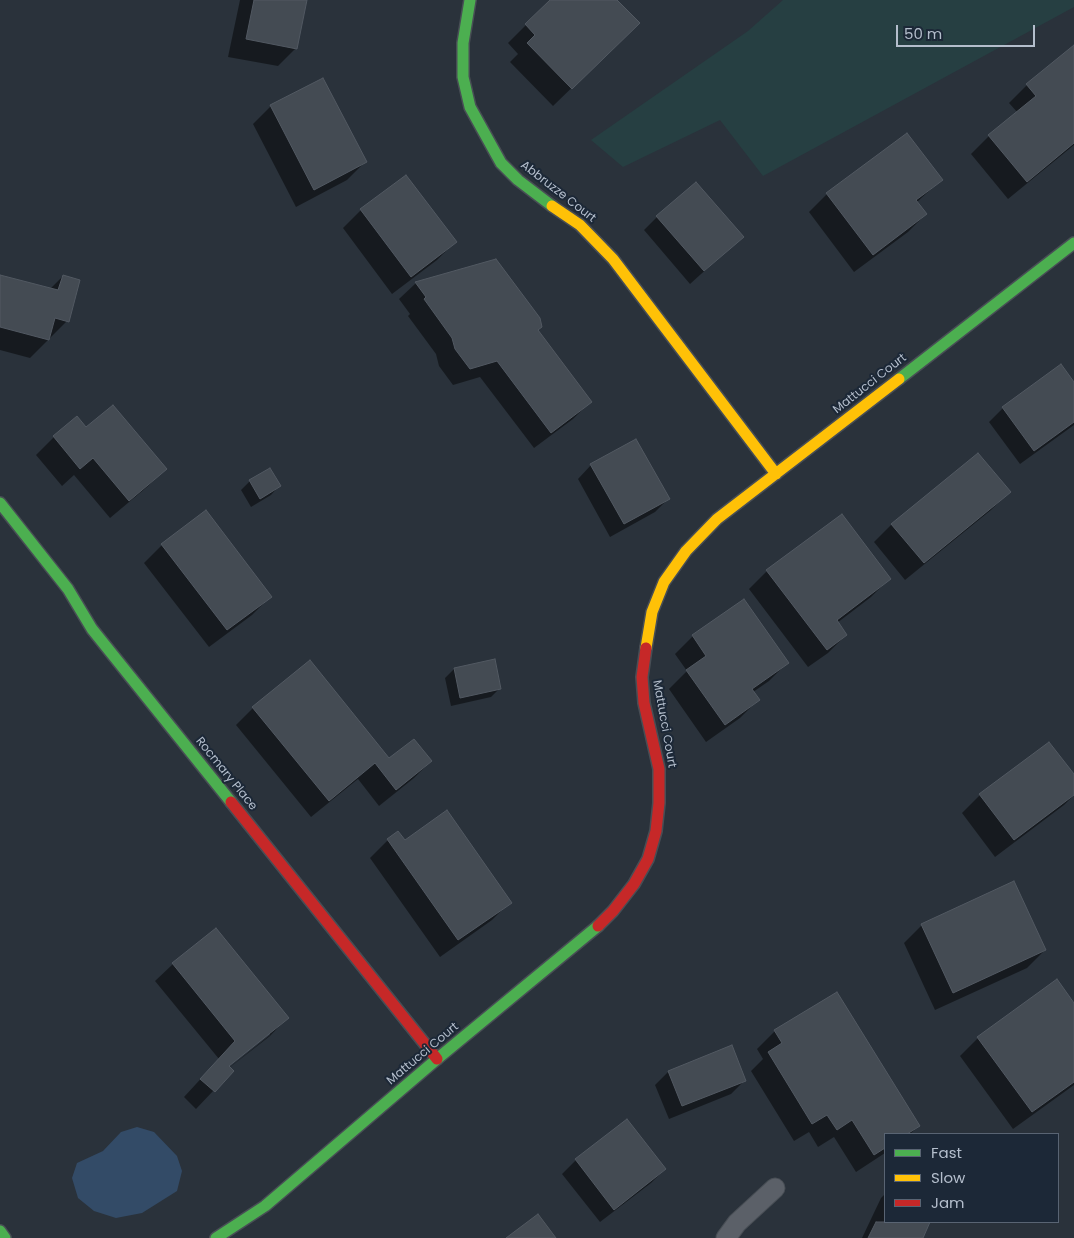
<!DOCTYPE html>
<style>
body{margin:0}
#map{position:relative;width:1074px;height:1238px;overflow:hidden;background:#2a323b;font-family:Poppins,sans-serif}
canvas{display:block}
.legend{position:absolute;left:884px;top:1133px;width:175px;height:90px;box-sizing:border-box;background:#1c2837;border:1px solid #596473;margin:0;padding:6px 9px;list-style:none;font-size:15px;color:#b4becc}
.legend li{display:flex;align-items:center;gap:10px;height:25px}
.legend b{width:25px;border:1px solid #596473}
.scale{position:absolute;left:896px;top:25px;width:139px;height:22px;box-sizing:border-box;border:2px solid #b4becc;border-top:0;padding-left:6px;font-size:15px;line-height:18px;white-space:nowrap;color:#b4becc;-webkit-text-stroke:4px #1c2837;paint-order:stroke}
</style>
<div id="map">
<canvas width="1074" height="1238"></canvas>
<ul class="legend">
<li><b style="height:6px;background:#4caf50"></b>Fast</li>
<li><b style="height:6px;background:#ffc107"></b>Slow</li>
<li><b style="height:6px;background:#c62828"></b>Jam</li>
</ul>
<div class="scale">50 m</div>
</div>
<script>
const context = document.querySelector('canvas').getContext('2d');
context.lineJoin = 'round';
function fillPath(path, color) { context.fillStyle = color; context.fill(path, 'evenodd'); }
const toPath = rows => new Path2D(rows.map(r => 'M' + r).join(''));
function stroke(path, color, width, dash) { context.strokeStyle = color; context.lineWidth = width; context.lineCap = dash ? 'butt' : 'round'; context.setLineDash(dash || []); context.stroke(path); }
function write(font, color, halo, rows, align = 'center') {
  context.font = font + ' Poppins,sans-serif'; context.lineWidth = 4; context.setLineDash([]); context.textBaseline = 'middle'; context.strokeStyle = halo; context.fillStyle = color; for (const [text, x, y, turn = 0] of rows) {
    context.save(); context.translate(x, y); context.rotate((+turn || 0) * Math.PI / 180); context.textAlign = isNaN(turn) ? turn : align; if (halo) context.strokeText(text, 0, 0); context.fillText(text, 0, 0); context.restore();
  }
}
fillPath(toPath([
 [783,0,1074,0,1074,7,763,176,720,120,623,167,591,140,748,31]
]), '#263f42');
fillPath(toPath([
 [137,1127,154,1132,177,1156,182,1171,177,1191,142,1213,116,1218,94,1211,78,1198,72,1178,77,1163,103,1151,121,1132]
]), '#334b67');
fillPath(toPath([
 [240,0,306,0,296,48,278,66,228,57],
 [551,0,616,0,620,41,553,106,510,62,518,54,508,43],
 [1074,58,1074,145,1008,199,971,154,989,136,1018,113,1009,103,1027,85],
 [322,79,365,162,347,180,296,207,253,124,271,106],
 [405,177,455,242,437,260,392,294,343,228,361,210],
 [941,180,917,202,926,214,908,232,854,272,809,212,827,194],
 [657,217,742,237,690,284,644,230],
 [496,260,537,331,590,402,573,419,534,448,480,377,453,385,439,366,436,354,408,316,410,314,399,299,416,283],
 [0,276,50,289,63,276,67,321,30,358,0,350],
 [1061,366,1074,384,1074,425,1020,464,989,422,1003,408],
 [77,418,86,428,165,469,147,487,110,518,74,475,62,486,36,455,54,437],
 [591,465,668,499,655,512,610,537,578,479],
 [270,469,279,486,271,495,251,507,241,490,250,481],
 [1009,492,991,510,905,580,874,542,892,524],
 [162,545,270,597,252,615,209,647,144,563],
 [767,571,889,579,871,597,837,623,846,635,828,653,808,667,749,589],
 [744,601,787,663,769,681,753,692,758,700,740,718,706,742,669,689,687,671,675,654,693,636],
 [494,661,500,688,491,697,451,706,445,678,454,669],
 [310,662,389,760,431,761,414,778,379,806,358,779,311,817,236,725,253,708],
 [1074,776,1074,795,1064,805,995,857,962,813,980,795],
 [388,840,404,842,510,902,492,920,440,957,370,858],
 [922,925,1045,950,1027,968,935,1010,904,943],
 [216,930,287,1018,270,1036,229,1068,232,1071,196,1109,184,1097,219,1059,155,981,173,964],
 [270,1032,270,1035,225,1071,223,1069],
 [1074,1005,1074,1085,1013,1129,960,1056,978,1038],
 [775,1031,919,1126,910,1134,885,1134,885,1153,856,1172,834,1137,818,1147,809,1132,794,1141,751,1071,763,1059,757,1049],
 [668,1072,745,1080,731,1094,669,1119,655,1085],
 [627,1120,665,1169,651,1183,600,1222,562,1174,576,1160],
 [885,1194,885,1222,929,1222,921,1238,862,1238,881,1198]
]), '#0007');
const building = toPath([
 [254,0,307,0,297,49,246,39,254,0],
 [550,0,617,0,640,23,572,89,527,43,535,35,525,24,550,0],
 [1074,45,1074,143,1027,182,988,135,1036,96,1026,84,1074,45],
 [323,78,367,162,314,190,270,105,323,78],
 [907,133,943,180,916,200,927,214,873,255,826,193,907,133],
 [406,175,457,242,411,277,360,209,406,175],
 [696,182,744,237,704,271,656,216,696,182],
 [496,259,540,318,542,327,538,330,592,402,551,433,497,361,470,369,455,349,452,338,424,299,426,297,415,282,496,259],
 [0,275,58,290,63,275,80,280,69,322,55,318,49,340,0,327,0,275],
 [1061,364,1074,382,1074,422,1034,451,1002,407,1061,364],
 [113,405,167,469,129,501,93,458,80,469,53,436,77,416,86,427,113,405],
 [636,439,670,499,624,524,590,464,636,439],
 [978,453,1011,492,924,563,891,524,978,453],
 [270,468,281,486,260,499,249,480,270,468],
 [206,510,272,597,227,630,161,544,206,510],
 [842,514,891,579,837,620,847,635,827,650,766,570,842,514],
 [744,599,789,663,752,689,760,700,725,725,686,670,706,656,692,635,744,599],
 [495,659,501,689,460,698,454,668,495,659],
 [310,660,389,758,414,739,432,761,396,790,375,763,329,801,252,707,310,660],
 [1049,742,1074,774,1074,795,1014,840,979,794,1049,742],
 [447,810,512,903,458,940,387,839,398,831,405,840,447,810],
 [1014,881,1046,950,953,993,921,924,1014,881],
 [216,928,289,1018,229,1066,234,1071,215,1092,200,1079,235,1041,172,963,216,928],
 [1057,979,1074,1003,1074,1082,1032,1112,977,1037,1057,979],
 [837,992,920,1126,907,1134,885,1134,885,1148,874,1155,852,1120,837,1130,827,1115,812,1124,768,1052,782,1043,774,1030,837,992],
 [732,1045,746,1081,682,1106,668,1071,732,1045],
 [627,1119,666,1169,614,1210,575,1159,627,1119],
 [538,1214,556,1238,506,1238,538,1214],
 [876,1222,930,1222,923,1238,868,1238,876,1222]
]);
fillPath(building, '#444b53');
stroke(building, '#525962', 1);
const street = toPath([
 [726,1238,737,1223,775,1188]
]);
const fast = toPath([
 [470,0,463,43,463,77,470,107,501,163,518,180,552,206],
 [899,379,1074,243],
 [0,503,68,589,92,629,231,802],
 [0,1231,5,1238],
 [216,1238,265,1206,437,1059,598,926]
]);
const slow = toPath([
 [552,206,580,225,613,259,776,474],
 [646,648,652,612,664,582,686,551,717,519,899,379]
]);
const jam = toPath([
 [231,802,437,1059],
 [598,926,613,911,634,884,648,859,656,831,659,803,659,769,644,703,642,677,646,648]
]);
stroke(street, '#484e55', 21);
stroke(fast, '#484e55', 14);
stroke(slow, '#484e55', 14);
stroke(jam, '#484e55', 14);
stroke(street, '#5b6068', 19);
stroke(fast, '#4caf50', 11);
stroke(slow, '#ffc107', 11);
stroke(jam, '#c62828', 11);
write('12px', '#b4becc', '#1c2837', [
 ["Abbruzze Court",558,192,38],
 ["Mattucci Court",870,384,-38],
 ["Mattucci Court",664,724,80],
 ["Rocmary Place",226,774,51],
 ["Mattucci Court",423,1054,-40]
]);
</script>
